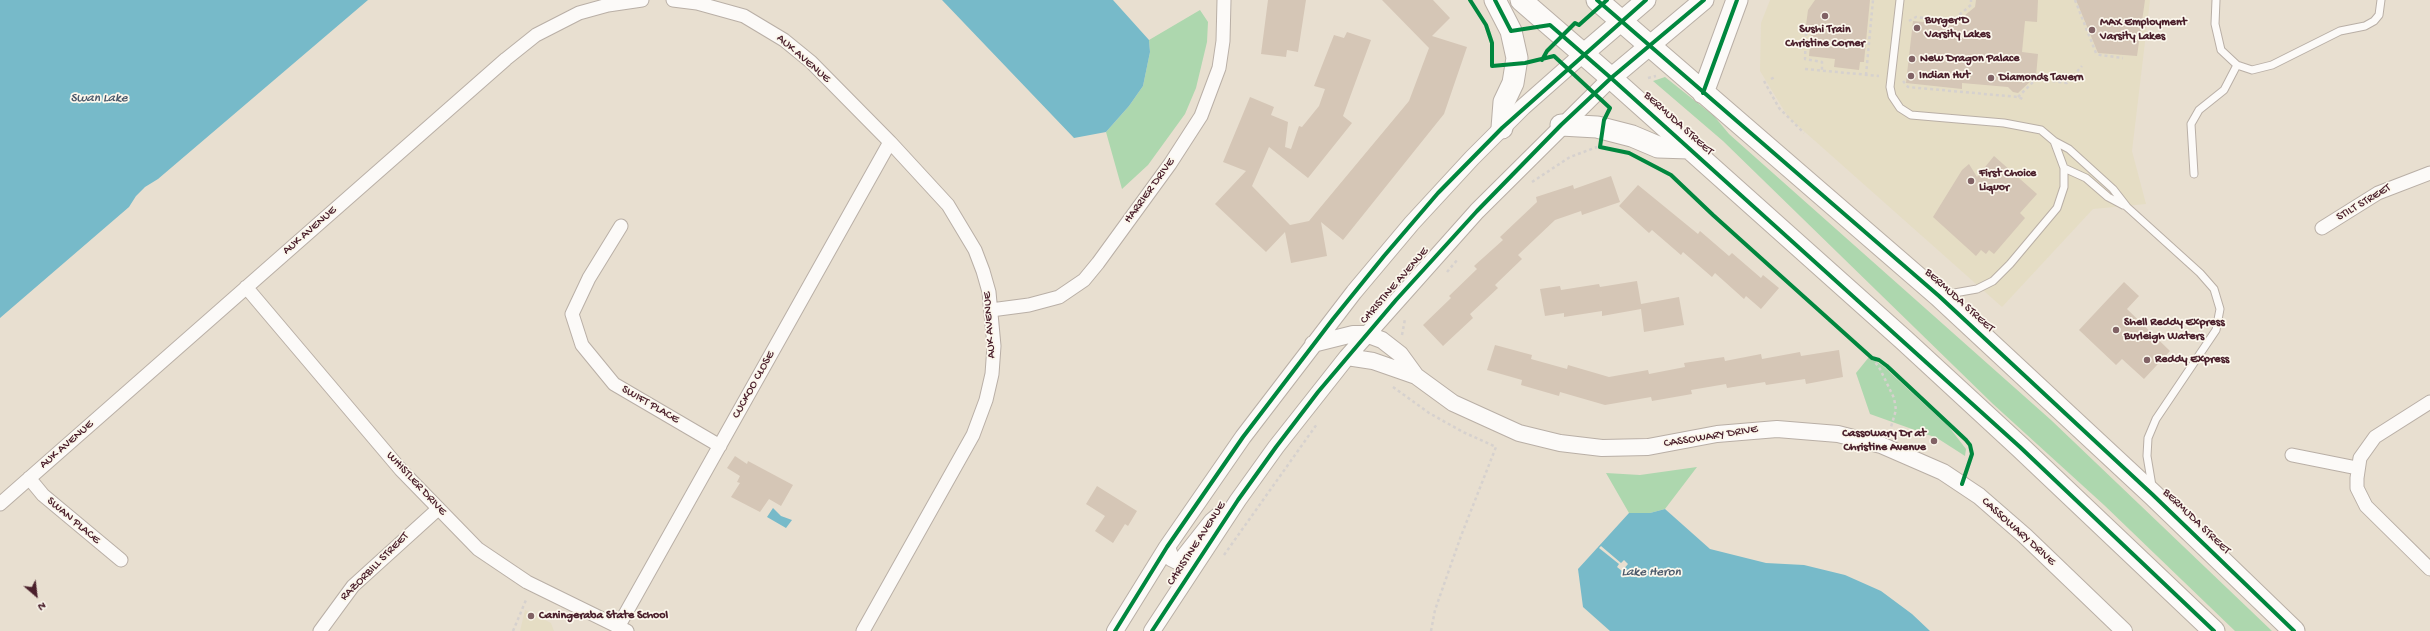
<!DOCTYPE html>
<style>
body{margin:0}
#map{position:relative;width:2430px;height:631px;overflow:hidden;background:#e8dfd0;font-family:"Gochi Hand",sans-serif}
canvas{display:block}
.north{position:absolute;left:16px;top:575px;width:40px;height:40px;-webkit-text-stroke:3px #fbf7ec;paint-order:stroke;rotate:152deg;font-size:11px;font-weight:700;line-height:16px;text-align:center;color:#4a1f2b}
.north::after{content:'';display:block;margin:auto;width:14px;height:18px;background:#4a1f2b;clip-path:polygon(50% 0,100% 100%,50% 72%,0 100%)}
</style>
<div id="map">
<canvas width="2430" height="631"></canvas>
<div class="north">N</div>
</div>
<script>
const context = document.querySelector('canvas').getContext('2d');
context.lineJoin = 'round';
function fillPath(path, color) { context.fillStyle = color; context.fill(path, 'evenodd'); }
const toPath = rows => new Path2D(rows.map(r => 'M' + r).join(''));
function stroke(path, color, width, dash) { context.strokeStyle = color; context.lineWidth = width; context.lineCap = dash ? 'butt' : 'round'; context.setLineDash(dash || []); context.stroke(path); }
function write(font, color, halo, rows, align = 'center') {
  context.font = font + ' "Gochi Hand",sans-serif'; context.lineWidth = 3.5; context.setLineDash([]); context.textBaseline = 'middle'; context.strokeStyle = halo; context.fillStyle = color; for (const [text, x, y, turn = 0] of rows) {
    context.save(); context.translate(x, y); context.rotate((+turn || 0) * Math.PI / 180); context.textAlign = isNaN(turn) ? turn : align; if (halo) context.strokeText(text, 0, 0); context.fillText(text, 0, 0); context.restore();
  }
}
fillPath(toPath([
 [1770,0,2150,0,2132,151,2146,204,2093,209,2002,307,1788,117,1760,71,1761,23],
 [525,610,551,623,554,631,520,631]
]), '#e5ddc4');
fillPath(toPath([
 [1200,10,1208,22,1207,42,1196,88,1185,114,1148,165,1122,189,1106,132,1129,106,1143,86,1150,52,1149,40],
 [1665,77,1714,116,1729,134,2051,420,2272,631,2235,631,2104,505,1993,404,1723,141,1653,81],
 [1869,357,1883,366,1949,427,1966,449,1965,456,1937,438,1870,414,1856,373],
 [1697,467,1665,509,1650,513,1629,513,1606,473,1640,475]
]), '#add7ae');
fillPath(toPath([
 [0,0,368,0,158,179,145,187,136,196,129,207,0,318],
 [942,0,1113,0,1149,40,1150,52,1143,86,1129,106,1106,132,1074,138],
 [773,508,781,516,792,520,786,528,767,517],
 [1665,509,1710,549,1766,563,1804,565,1845,575,1881,591,1912,614,1930,631,1610,631,1583,607,1578,569,1629,513,1650,513]
]), '#77bac9');
fillPath(toPath([
 [1601,546,1621,563,1624,560,1628,564,1622,571,1617,567,1619,564,1599,548]
]), '#e8dfd0');
fillPath(toPath([
 [1268,0,1306,0,1298,52,1287,50,1286,57,1261,54],
 [1382,0,1433,0,1450,18,1432,36,1467,47,1444,114,1343,240,1321,222,1327,256,1291,263,1285,232,1266,252,1215,204,1246,171,1223,162,1250,97,1274,107,1271,115,1288,122,1285,147,1291,149,1299,126,1302,127,1319,106,1325,89,1314,86,1334,35,1344,38,1347,32,1371,40,1343,116,1352,123,1308,178,1269,147,1252,186,1290,225,1309,221,1409,101,1429,48],
 [1815,0,1870,0,1864,62,1860,62,1859,70,1834,67,1835,59,1809,56,1811,33,1805,33,1808,10],
 [1976,0,2038,0,2037,22,2025,21,2022,52,2038,54,2036,76,2018,93,2013,92,2008,87,1962,83,1962,89,1906,83,1913,21,1953,25,1975,7],
 [2076,0,2145,0,2137,56,2098,53],
 [1994,156,2037,194,2020,213,2025,218,1994,254,1989,250,1986,254,1981,250,1976,256,1933,217,1962,170,1969,164,1977,177],
 [1611,176,1620,202,1582,215,1581,211,1555,220,1518,255,1522,259,1495,285,1498,288,1470,314,1473,318,1443,346,1423,325,1451,298,1449,296,1477,269,1474,266,1503,240,1500,237,1537,202,1536,197,1573,185,1574,189],
 [1638,185,1698,234,1700,231,1729,256,1732,253,1761,278,1763,275,1779,288,1761,309,1746,296,1744,299,1715,273,1712,277,1683,252,1681,255,1652,230,1649,233,1619,206],
 [1637,281,1641,304,1679,297,1684,325,1644,332,1641,309,1602,316,1602,311,1564,317,1564,313,1545,316,1540,289,1560,286,1561,290,1599,284,1600,287],
 [2124,282,2139,296,2127,309,2170,351,2144,379,2122,359,2116,365,2079,330],
 [1495,345,1532,355,1531,359,1567,369,1568,365,1609,377,1648,370,1649,374,1685,367,1684,363,1724,357,1725,361,1761,354,1762,359,1800,352,1801,356,1839,350,1843,377,1806,384,1805,379,1766,385,1765,382,1727,388,1726,384,1691,390,1692,394,1652,401,1651,397,1605,405,1560,392,1559,396,1521,385,1522,380,1487,370],
 [735,456,747,464,748,461,793,485,781,506,769,499,760,512,731,497,740,483,737,482,740,476,727,468],
 [1097,486,1137,511,1128,526,1125,524,1113,543,1095,531,1105,516,1086,504]
]), '#d5c6b6');
const service = toPath([
 [1900,0,1890,87,1892,96,1900,108,1911,115,2004,123,2041,130,2054,141,2069,149,2113,189,2127,207,2200,273,2214,289,2220,309,2216,330,2156,419,2148,438,2147,456,2152,486],
 [2216,0,2215,24,2221,50,2237,65,2252,70,2272,65,2340,31,2365,26,2374,21,2379,15,2381,0],
 [2064,168,2086,178,2108,197,2123,205],
 [2194,174,2191,124,2199,110,2224,90,2237,65],
 [1943,295,1977,289,1993,281,2010,264,2057,208,2064,187,2064,168,2054,141]
]);
const minor = toPath([
 [673,0,697,3,744,16,784,40,811,62,890,142,948,205,975,250,983,271,989,292,994,346,992,374,986,400,973,435,863,631],
 [621,226,589,278,572,314,582,345,614,384,720,446],
 [2322,228,2378,193,2430,173],
 [246,287,401,470,478,549,527,582,627,631],
 [991,310,1029,305,1059,297,1084,280,1098,263,1170,164,1201,116,1219,68,1223,41,1224,0],
 [2430,402,2375,437,2360,458,2357,478,2357,488,2366,506,2430,569],
 [2292,455,2357,468],
 [29,478,43,495,121,560],
 [0,504,506,59,536,35,579,13,608,5,642,0],
 [618,627,890,142],
 [320,631,353,586,438,509]
]);
const tertiary = toPath([
 [1313,344,1353,334,1366,334,1382,340,1400,354,1416,376,1453,403,1519,433,1560,443,1602,448,1648,447,1717,434,1777,429,1838,434,1881,445,1943,472,1979,496,2025,536,2124,631],
 [1347,357,1373,361,1416,376],
 [1167,547,1171,558,1177,561,1182,559,1212,521,1219,515],
 [1115,631,1167,547,1243,437,1354,292,1412,223,1472,158,1523,107,1583,54],
 [1152,631,1238,500,1276,447,1347,357,1477,211,1611,78]
]);
const secondary = toPath([
 [1583,54,1646,0],
 [1611,78,1704,0]
]);
const primary = toPath([
 [1495,0,1511,31,1517,58,1513,83,1504,102,1502,128],
 [1521,0,1611,78,1904,340,2020,447,2214,631],
 [1597,0,1939,296,2153,495,2294,631],
 [1703,93,1737,0],
 [1561,125,1597,127,1632,136,1658,147,1689,148]
]);
stroke(service, '#b9afa6', 9);
stroke(minor, '#b9afa6', 15);
stroke(tertiary, '#b9afa6', 18);
stroke(secondary, '#b9afa6', 21);
stroke(primary, '#b9afa6', 23);
stroke(toPath([
 [2075,0,2096,53,2100,55,2123,58],
 [1909,21,1916,17,1952,21,1971,5,1971,0],
 [1806,33,1805,59,1822,62,1822,71],
 [1805,69,1879,76],
 [1866,75,1873,0],
 [1648,78,1656,76],
 [1771,79,1775,77],
 [1764,81,1779,108,1804,133],
 [1903,81,1908,87,2018,97,2025,100],
 [2018,97,2036,79,2067,83,2082,66],
 [1532,182,1570,157,1597,147],
 [1447,272,1458,259],
 [1402,335,1405,319],
 [1872,358,1880,369,1894,398,1896,410,1891,427],
 [1393,387,1429,413,1463,432,1496,447,1461,536,1435,610,1431,631],
 [1224,555,1317,424],
 [513,631,526,600]
]), '#d6d1ce', 2.5, [3, 3]);
stroke(service, '#fcfaf8', 7);
stroke(minor, '#fcfaf8', 13);
stroke(tertiary, '#fcfaf8', 16);
stroke(secondary, '#fcfaf8', 19);
stroke(primary, '#fcfaf8', 21);
stroke(toPath([
 [1470,0,1486,25,1492,43,1492,66,1525,63,1554,56,1610,108,1604,120,1600,147,1629,153,1671,175,1713,215,1872,358,1879,360,1887,366,1966,440,1970,445,1972,454,1962,484],
 [1495,0,1511,31,1550,25,1611,78,2020,447,2214,631],
 [1597,0,1939,296,2153,495,2294,631],
 [1542,60,1547,51,1575,23,1579,25,1607,0],
 [1703,93,1737,0],
 [1115,631,1167,547,1243,437,1333,319,1384,256,1438,193,1502,128,1646,0],
 [1152,631,1238,500,1276,447,1318,392,1396,300,1477,211,1561,125,1611,78,1704,0]
]), '#00873e', 4);
for (const [x, y, r, color] of [
 [1825,16,4,"#816265"],
 [1917,28,4,"#816265"],
 [2092,30,4,"#816265"],
 [1912,59,4,"#816265"],
 [1911,76,4,"#816265"],
 [1991,78,4,"#816265"],
 [1971,181,4,"#816265"],
 [2116,330,4,"#816265"],
 [2147,360,4,"#816265"],
 [1934,441,4,"#816265"],
 [531,616,4,"#816265"]
]) { const dot = new Path2D(); dot.arc(x, y, r, 0, 2 * Math.PI); context.fillStyle = color; context.fill(dot); stroke(dot, '#fbf7ec', 1.5); }
write('bold 12px', '#4a1f2b', '#fbf7ec', [
 ["Burger'D",1925,21],
 ["Varsity Lakes",1925,35],
 ["MAX Employment",2100,23],
 ["Varsity Lakes",2100,37],
 ["Sushi Train",1825,30,"center"],
 ["Christine Corner",1825,44,"center"],
 ["New Dragon Palace",1920,59],
 ["Indian Hut",1919,76],
 ["Diamonds Tavern",1999,78],
 ["First Choice",1979,174],
 ["Liquor",1979,188],
 ["Shell Reddy Express",2124,323],
 ["Burleigh Waters",2124,337],
 ["Reddy Express",2155,360],
 ["Cassowary Dr at",1926,434,"right"],
 ["Christine Avenue",1926,448,"right"],
 ["Caningeraba State School",539,616]
], 'left');
write('12px', '#4a1f2b', '#fbf7ec', [
 ["AUK AVENUE",803,59,41],
 ["BERMUDA STREET",1678,124,42],
 ["HARRIER DRIVE",1150,191,-54],
 ["STILT STREET",2364,203,-31],
 ["AUK AVENUE",310,231,-41],
 ["CHRISTINE AVENUE",1395,286,-49],
 ["BERMUDA STREET",1959,301,42],
 ["AUK AVENUE",990,325,-94],
 ["CUCKOO CLOSE",754,385,-61],
 ["SWIFT PLACE",650,405,30],
 ["CASSOWARY DRIVE",1711,437,-9],
 ["AUK AVENUE",67,445,-41],
 ["WHISTLER DRIVE",416,484,47],
 ["SWAN PLACE",73,521,40],
 ["BERMUDA STREET",2196,522,44],
 ["CASSOWARY DRIVE",2018,532,42],
 ["CHRISTINE AVENUE",1197,544,-57],
 ["RAZORBILL STREET",375,567,-45]
]);
write('italic 13px', '#495769', '#fbf7ec', [
 ["Swan Lake",99,99],
 ["Lake Heron",1651,573]
]);
</script>
